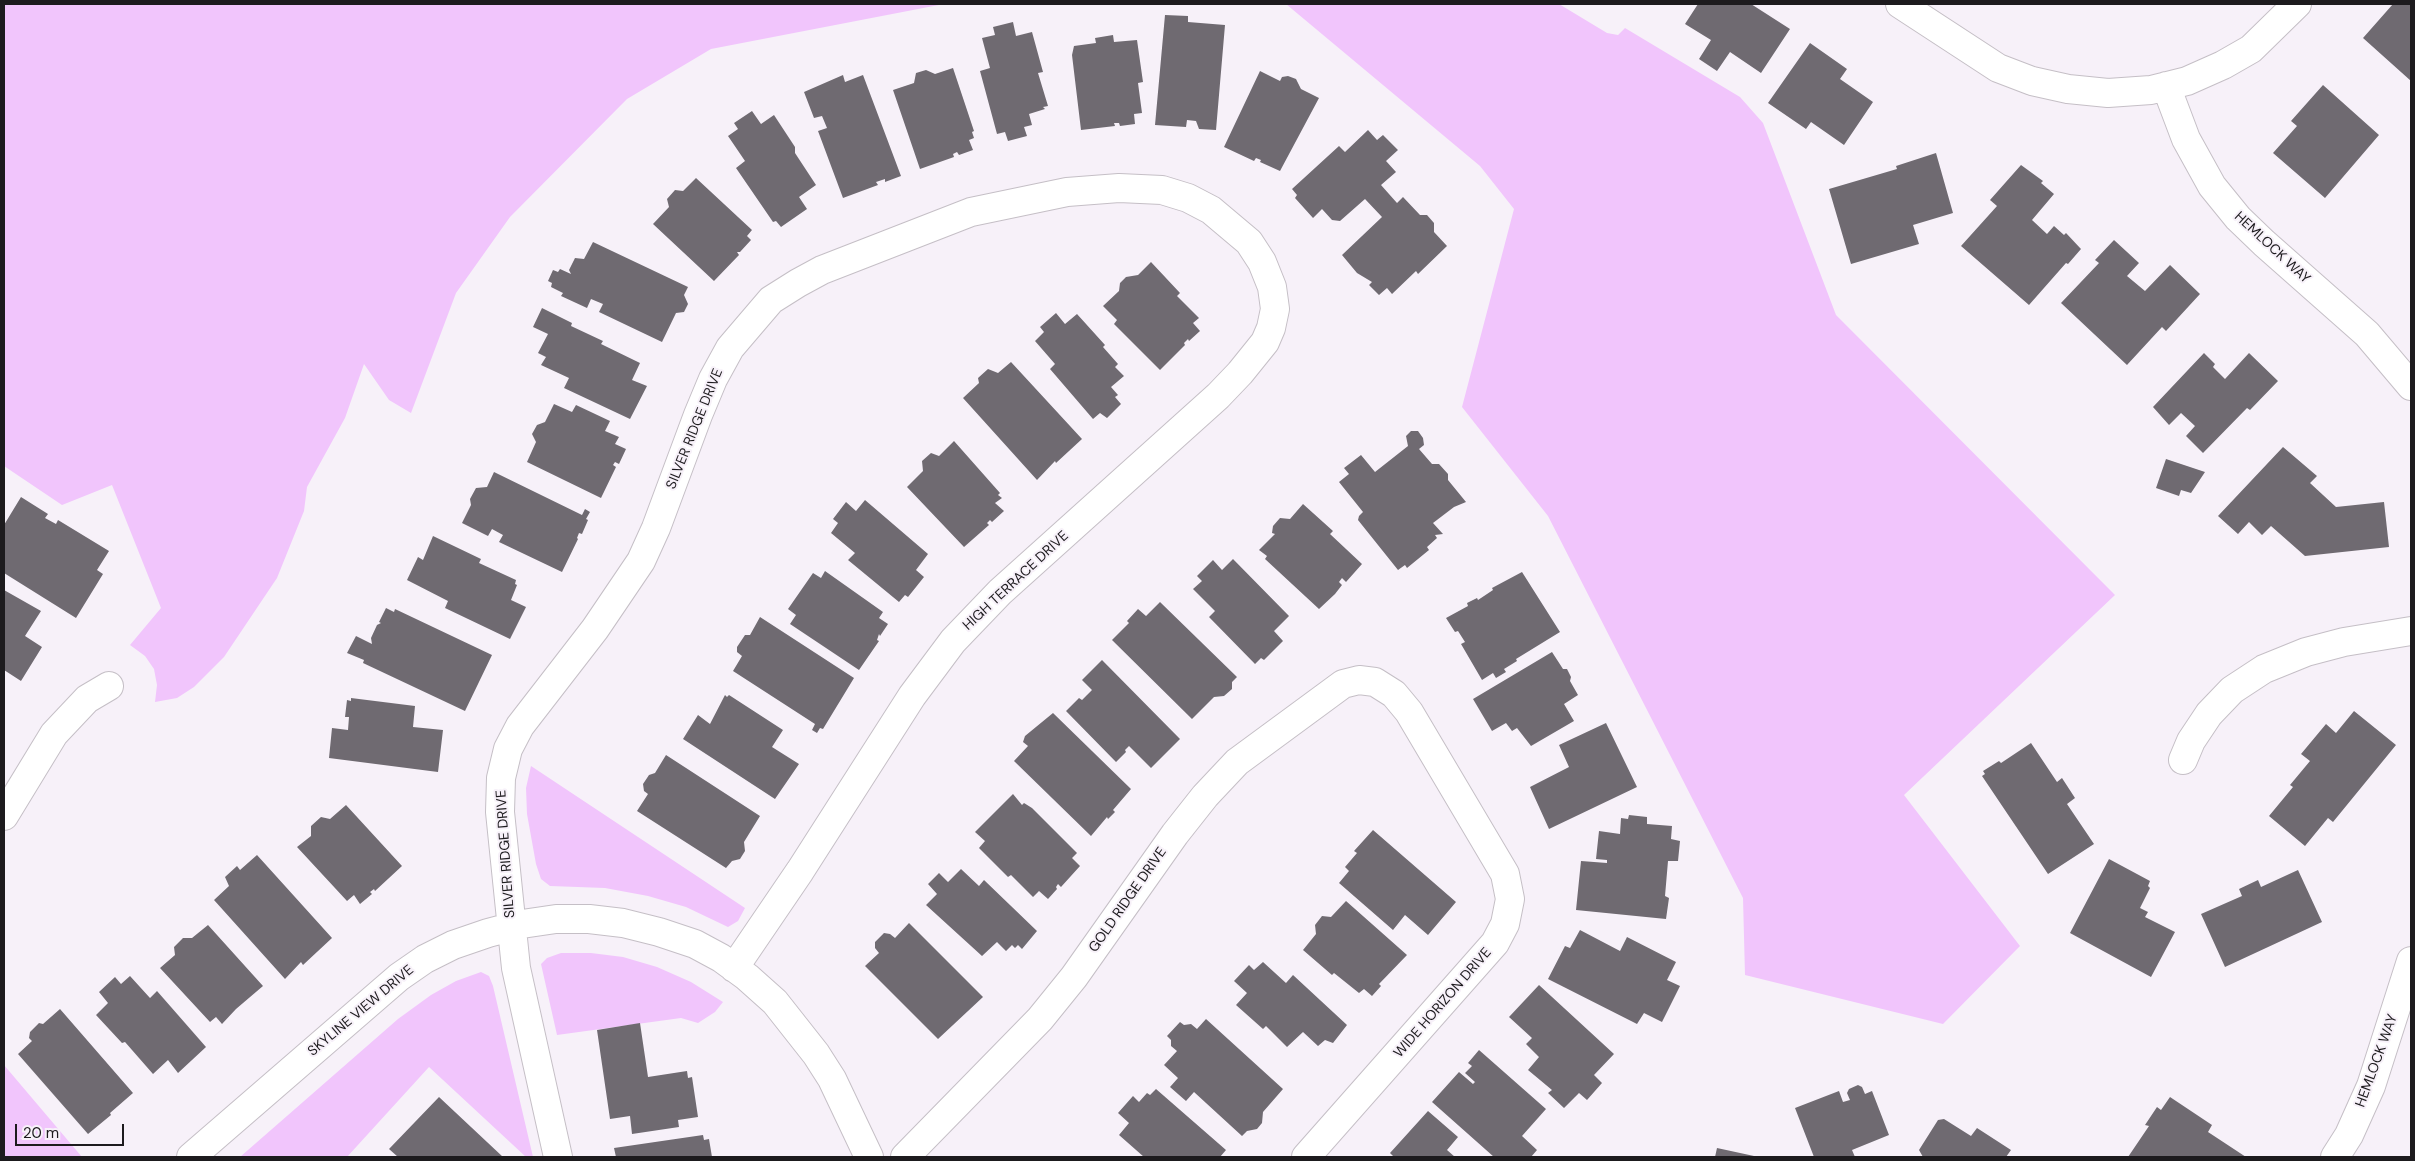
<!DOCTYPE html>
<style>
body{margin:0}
#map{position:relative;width:2415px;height:1161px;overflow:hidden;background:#f7f1f9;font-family:"DM Sans",sans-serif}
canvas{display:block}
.frame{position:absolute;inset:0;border:5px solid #1d1b1e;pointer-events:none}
.scale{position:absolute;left:15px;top:1124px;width:109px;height:22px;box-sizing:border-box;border:2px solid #1d1b1e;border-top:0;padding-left:6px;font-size:15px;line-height:18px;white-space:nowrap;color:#1d1b1e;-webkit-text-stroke:4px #f7f1f9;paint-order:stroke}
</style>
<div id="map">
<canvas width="2415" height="1161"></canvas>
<div class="frame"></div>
<div class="scale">20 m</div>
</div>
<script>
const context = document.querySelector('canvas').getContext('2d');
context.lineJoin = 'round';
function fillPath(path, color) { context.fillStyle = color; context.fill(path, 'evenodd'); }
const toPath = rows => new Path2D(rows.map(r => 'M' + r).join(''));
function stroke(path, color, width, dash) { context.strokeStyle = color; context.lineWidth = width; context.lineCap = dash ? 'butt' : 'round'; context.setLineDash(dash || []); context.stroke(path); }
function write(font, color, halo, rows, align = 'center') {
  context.font = font + ' "DM Sans",sans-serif'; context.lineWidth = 4; context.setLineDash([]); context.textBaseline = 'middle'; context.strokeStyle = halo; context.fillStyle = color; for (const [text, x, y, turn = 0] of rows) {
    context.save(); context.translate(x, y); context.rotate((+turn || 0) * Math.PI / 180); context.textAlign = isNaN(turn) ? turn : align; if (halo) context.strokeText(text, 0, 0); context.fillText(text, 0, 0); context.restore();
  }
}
fillPath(toPath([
 [4,4,944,4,711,49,627,99,510,217,456,293,411,413,389,400,364,364,345,418,307,487,304,511,277,578,224,657,194,687,177,698,155,702,157,685,154,669,145,656,130,645,161,608,112,485,62,505,4,466],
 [1286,4,1559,4,1607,33,1618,35,1625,28,1740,97,1763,123,1836,315,2115,595,1904,795,2020,946,1943,1024,1745,975,1743,898,1548,516,1462,407,1514,209,1480,166],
 [531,766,745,908,738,921,728,927,686,907,648,896,605,888,550,886,541,879,536,864,527,814,526,788],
 [561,953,591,953,623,957,657,967,691,982,723,1002,715,1012,698,1023,681,1018,557,1035,541,964,547,958],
 [481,972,489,976,493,986,533,1157,526,1157,429,1067,347,1157,240,1157,398,1019,431,995,456,981],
 [4,1065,82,1157,4,1157]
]), '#f1c5fc');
fillPath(toPath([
 [1698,4,1751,4,1790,29,1761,73,1730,52,1717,71,1699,59,1711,40,1685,24],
 [2393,4,2411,4,2411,81,2363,38],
 [1165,15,1188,16,1188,22,1225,25,1216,130,1199,129,1196,121,1187,120,1186,127,1155,125],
 [1013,22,1016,36,1032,32,1043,72,1038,73,1048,106,1043,107,1045,109,1029,114,1032,125,1024,127,1027,136,1008,141,1005,132,997,134,980,71,990,68,982,38,995,35,993,27],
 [1113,35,1114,42,1137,40,1143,82,1138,83,1142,113,1134,114,1135,124,1120,126,1119,123,1114,123,1115,126,1081,130,1072,55,1074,46,1096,43,1095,38],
 [1810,43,1847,69,1840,79,1873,102,1844,145,1811,122,1806,129,1768,103],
 [953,68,974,131,972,132,974,138,969,140,973,150,959,155,957,152,953,154,954,157,920,169,893,90,914,83,916,73,926,70,935,74],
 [1260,71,1280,81,1282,77,1288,76,1296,79,1301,89,1319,98,1280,171,1260,162,1261,160,1256,158,1254,161,1224,147],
 [843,75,845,82,863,75,901,176,885,182,885,179,876,182,878,185,843,198,818,131,827,128,822,116,814,118,804,92],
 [2323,85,2379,135,2325,198,2273,153,2297,126,2291,121],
 [752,111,761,124,774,115,795,147,795,153,816,185,799,197,807,209,781,227,776,221,773,222,736,168,745,161,728,136,738,129,734,123],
 [1368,130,1377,140,1383,135,1398,150,1386,161,1396,172,1381,185,1397,203,1403,197,1420,215,1427,215,1434,223,1434,232,1447,246,1418,274,1416,271,1392,294,1387,288,1379,295,1369,285,1372,282,1357,273,1342,255,1382,217,1365,199,1340,221,1332,220,1322,209,1313,218,1295,198,1297,195,1292,189,1339,146,1345,152],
 [1936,153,1953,213,1913,225,1919,244,1851,264,1829,189,1897,169,1896,166],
 [2021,165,2043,181,2041,183,2054,194,2032,220,2047,234,2054,226,2064,235,2066,233,2081,249,2068,264,2066,263,2029,305,1961,246,1997,206,1990,200],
 [696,178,752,230,747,236,751,240,740,252,737,252,739,255,714,281,653,224,669,207,667,199,675,190,683,191],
 [2114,240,2139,263,2127,276,2145,291,2170,265,2200,294,2166,331,2162,327,2127,365,2061,303,2099,263,2095,260],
 [593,242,688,287,684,295,688,304,684,312,676,313,662,342,599,312,603,304,591,299,587,308,561,296,563,293,551,287,552,283,548,281,553,270,558,272,560,269,571,274,569,270,575,258,584,259],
 [1151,262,1180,293,1177,296,1199,318,1193,323,1200,331,1189,341,1188,339,1184,343,1185,345,1160,370,1114,324,1117,320,1103,306,1119,291,1120,283,1126,277,1138,275],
 [542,308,572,323,571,326,603,341,601,344,640,363,632,380,647,386,630,419,564,388,569,378,541,365,546,357,538,353,548,334,533,327],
 [1056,313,1065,324,1077,314,1105,345,1103,347,1118,364,1115,367,1124,376,1111,387,1118,395,1115,397,1121,404,1107,418,1100,413,1093,419,1050,369,1055,364,1035,341,1044,332,1040,327],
 [2204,353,2215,364,2213,367,2225,379,2249,353,2278,381,2250,410,2247,408,2203,453,2186,436,2195,426,2181,413,2169,425,2153,407],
 [1011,362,1082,439,1056,463,1055,461,1037,480,963,398,979,383,978,378,988,369,998,373],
 [554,404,572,412,576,405,610,421,605,431,619,437,615,444,626,449,619,464,615,462,613,465,616,467,601,498,527,462,536,442,532,434,537,425,545,422],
 [1411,431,1418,431,1423,438,1424,445,1419,449,1432,464,1439,464,1448,474,1448,480,1466,502,1454,507,1433,523,1443,534,1435,535,1437,538,1427,547,1429,550,1407,568,1405,565,1398,570,1358,520,1359,516,1363,512,1339,482,1349,474,1344,468,1361,455,1375,472,1408,446,1406,436],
 [954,441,1000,493,998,495,1002,498,995,503,1004,511,992,522,990,520,987,523,989,525,964,547,907,487,923,471,922,461,931,453,939,456],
 [2283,447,2317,476,2310,483,2336,507,2384,502,2389,547,2305,556,2271,526,2262,535,2249,522,2238,534,2218,516],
 [2166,459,2205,472,2191,493,2181,490,2179,496,2156,488],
 [494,472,582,515,585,509,590,512,586,519,588,520,582,534,579,533,577,538,578,539,562,572,499,542,503,535,492,529,488,536,462,523,471,505,470,499,476,488,487,487],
 [21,497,48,514,45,518,56,524,58,520,109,551,97,570,103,574,76,618,4,573,4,525],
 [865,500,928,554,916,570,924,577,908,597,905,595,899,602,848,560,855,553,831,533,838,523,833,519,846,502,856,511],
 [1303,504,1333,531,1330,534,1362,564,1346,582,1342,578,1339,582,1342,585,1335,594,1319,609,1265,559,1267,556,1259,550,1275,534,1272,533,1273,526,1280,518,1290,519],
 [433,536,481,559,479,563,516,580,515,584,517,585,511,600,526,607,510,639,445,608,448,601,407,580,418,557,423,560],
 [1233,559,1289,616,1274,631,1283,641,1264,660,1261,658,1255,664,1209,617,1215,611,1193,589,1202,581,1197,576,1213,560,1222,570],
 [825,571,883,612,879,618,888,624,880,636,879,634,877,640,879,641,859,670,790,624,796,615,788,609,813,573,821,578],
 [1522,572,1560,632,1516,659,1517,661,1504,669,1506,672,1496,678,1493,673,1482,680,1461,644,1465,642,1458,631,1455,632,1446,618,1468,606,1467,603,1477,598,1478,600,1493,590,1492,588],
 [4,590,41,611,25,636,42,647,21,681,4,670],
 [1160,602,1237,677,1232,682,1232,689,1224,696,1214,697,1192,719,1112,640,1129,623,1127,621,1138,609,1146,616],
 [386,608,394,612,395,609,492,655,465,711,363,663,364,660,347,653,356,636,372,644,371,638,377,625,381,623,379,622],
 [760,617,854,678,823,729,820,728,817,733,812,730,815,724,733,671,742,656,737,652,737,647,745,635,750,635],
 [1552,652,1563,669,1567,669,1571,677,1570,681,1578,695,1564,704,1574,721,1531,746,1517,728,1512,731,1506,723,1492,731,1473,699],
 [1102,660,1180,739,1151,768,1129,746,1125,750,1126,752,1116,762,1066,711,1079,698,1082,700,1092,690,1082,680],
 [725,695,727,697,729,695,783,730,772,747,799,764,775,799,683,739,698,715,710,724],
 [351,698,415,706,413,727,443,730,438,772,329,758,332,728,348,730,349,717,345,717,347,700,351,701],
 [2354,711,2396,745,2333,822,2328,818,2305,846,2269,816,2293,787,2290,785,2310,761,2301,754,2326,724,2336,733],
 [1053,713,1131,789,1113,810,1115,812,1108,819,1107,817,1091,836,1014,761,1028,746,1023,742,1025,736],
 [1606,723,1637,787,1549,829,1530,787,1569,767,1559,745],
 [2031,743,2057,782,2062,778,2075,798,2067,804,2094,844,2048,874,1982,776,1985,774,1983,771,1999,761,2001,763],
 [666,755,760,816,744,842,745,851,740,859,732,861,726,868,637,811,648,794,644,791,643,784,649,775,655,773],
 [1013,794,1022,805,1024,803,1032,808,1077,853,1072,858,1080,866,1061,887,1058,884,1056,887,1057,889,1048,899,1039,891,1033,897,1011,875,1008,877,979,848,985,841,975,832],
 [346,805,402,866,375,891,374,889,370,892,372,894,360,904,354,895,347,901,297,847,311,836,311,826,321,817,330,819],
 [1629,815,1647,817,1647,824,1672,826,1671,839,1680,841,1678,861,1668,861,1665,896,1669,898,1666,919,1576,910,1581,861,1607,863,1607,860,1596,859,1599,831,1620,834,1621,818,1628,819],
 [1373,830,1456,902,1428,935,1405,915,1393,930,1339,883,1349,871,1345,867,1357,853,1354,851],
 [257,855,332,938,303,965,301,962,285,979,214,900,229,886,225,877,237,866,240,870],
 [2109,859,2150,881,2148,886,2150,888,2140,908,2148,912,2145,917,2175,932,2151,977,2070,933],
 [961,869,979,886,984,880,1037,931,1022,949,1018,945,1015,948,1012,945,1006,951,997,942,982,956,926,905,937,894,928,884,939,873,948,882],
 [2298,870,2322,922,2225,967,2201,914,2242,896,2239,889,2258,880,2261,887],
 [1346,901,1407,955,1379,984,1381,986,1372,996,1364,989,1359,993,1334,973,1332,975,1303,950,1316,934,1315,925,1322,916,1331,917],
 [909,923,983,997,938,1039,865,966,879,953,875,948,875,942,884,933,890,934,895,938],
 [208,925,263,986,236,1009,222,1024,216,1017,210,1022,160,968,175,955,174,947,183,938,192,938],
 [1580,930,1620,951,1627,937,1676,962,1667,980,1680,986,1662,1022,1644,1013,1637,1024,1548,979,1565,946,1570,948],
 [1263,962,1286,983,1293,975,1347,1025,1333,1043,1325,1040,1318,1046,1303,1032,1287,1047,1266,1026,1263,1029,1236,1005,1247,993,1234,981,1249,965,1254,970],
 [130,976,150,998,157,991,206,1047,178,1073,168,1060,153,1074,125,1042,122,1043,96,1015,108,1003,99,992,115,977,121,984],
 [1539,985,1614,1054,1594,1075,1602,1083,1587,1100,1579,1093,1564,1108,1548,1093,1552,1090,1528,1070,1539,1057,1526,1044,1532,1038,1509,1017],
 [60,1009,133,1093,110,1113,111,1115,88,1134,18,1054,32,1041,29,1038,30,1032,39,1023,43,1024],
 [1206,1019,1283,1089,1263,1112,1262,1123,1257,1129,1247,1131,1242,1136,1194,1092,1186,1101,1170,1087,1178,1078,1164,1065,1177,1051,1171,1046,1171,1040,1167,1036,1180,1022,1184,1025,1191,1024,1197,1029],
 [640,1023,648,1077,687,1071,688,1078,692,1077,698,1117,678,1120,679,1127,632,1134,630,1116,610,1119,597,1030],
 [1479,1050,1546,1109,1522,1136,1537,1150,1531,1157,1494,1157,1432,1102,1459,1072,1473,1084,1475,1082,1465,1073,1472,1066,1468,1063],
 [1858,1085,1862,1087,1865,1094,1872,1091,1889,1135,1852,1150,1855,1157,1814,1157,1795,1108,1839,1091,1843,1102,1850,1100,1847,1093,1849,1089],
 [1156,1089,1226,1150,1220,1157,1144,1157,1119,1135,1129,1123,1118,1113,1133,1096,1139,1102,1147,1093,1150,1095],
 [439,1097,503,1157,398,1157,389,1149],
 [2170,1097,2212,1125,2208,1132,2246,1157,2128,1157,2149,1126,2145,1125,2157,1107,2161,1110],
 [1428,1111,1458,1137,1447,1150,1455,1157,1394,1157,1390,1153],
 [1944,1119,1971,1136,1977,1128,2011,1150,2006,1157,1923,1157,1919,1150,1938,1120],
 [703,1135,704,1140,709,1139,712,1157,616,1157,614,1148],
 [1717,1148,1754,1156,1754,1157,1715,1157]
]), '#6f6a71');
const street = toPath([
 [1900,4,1998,68,2032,81,2068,89,2108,93,2151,90,2187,81,2223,65,2251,49,2297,4],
 [2166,86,2186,139,2212,186,2238,218,2264,243,2367,334,2411,386],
 [2183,760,2191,741,2209,714,2232,690,2264,669,2306,652,2344,642,2411,631],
 [4,816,54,734,87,699,109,686],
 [191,1157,399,977,425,959,453,945,488,933,522,924,556,919,589,919,623,923,659,932,695,944,721,958,747,977,775,1002,816,1054,832,1079,869,1157],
 [558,1157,516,968,500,812,501,778,508,749,520,726,595,629,641,561,656,528,698,415,713,379,730,348,771,300,798,283,822,270,971,212,1067,192,1119,188,1162,190,1188,198,1211,210,1249,242,1262,262,1272,287,1275,309,1271,328,1265,342,1240,373,1218,396,1000,592,953,641,912,696,800,871,734,968],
 [905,1157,1040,1019,1074,977,1175,834,1205,796,1237,762,1343,684,1359,680,1375,682,1394,694,1409,712,1505,874,1510,899,1505,924,1495,943,1306,1157],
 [2335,1157,2349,1135,2371,1086,2411,961]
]);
stroke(street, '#c5bfc6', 30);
stroke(street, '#fff', 28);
write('14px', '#1d1b1e', '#f7f1f9', [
 ["HEMLOCK WAY",2272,248,43],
 ["SILVER RIDGE DRIVE",695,429,-68],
 ["HIGH TERRACE DRIVE",1016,581,-43],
 ["SILVER RIDGE DRIVE",506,854,-94],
 ["GOLD RIDGE DRIVE",1128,900,-55],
 ["WIDE HORIZON DRIVE",1443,1003,-49],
 ["SKYLINE VIEW DRIVE",361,1011,-40],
 ["HEMLOCK WAY",2377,1061,-70]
]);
</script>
